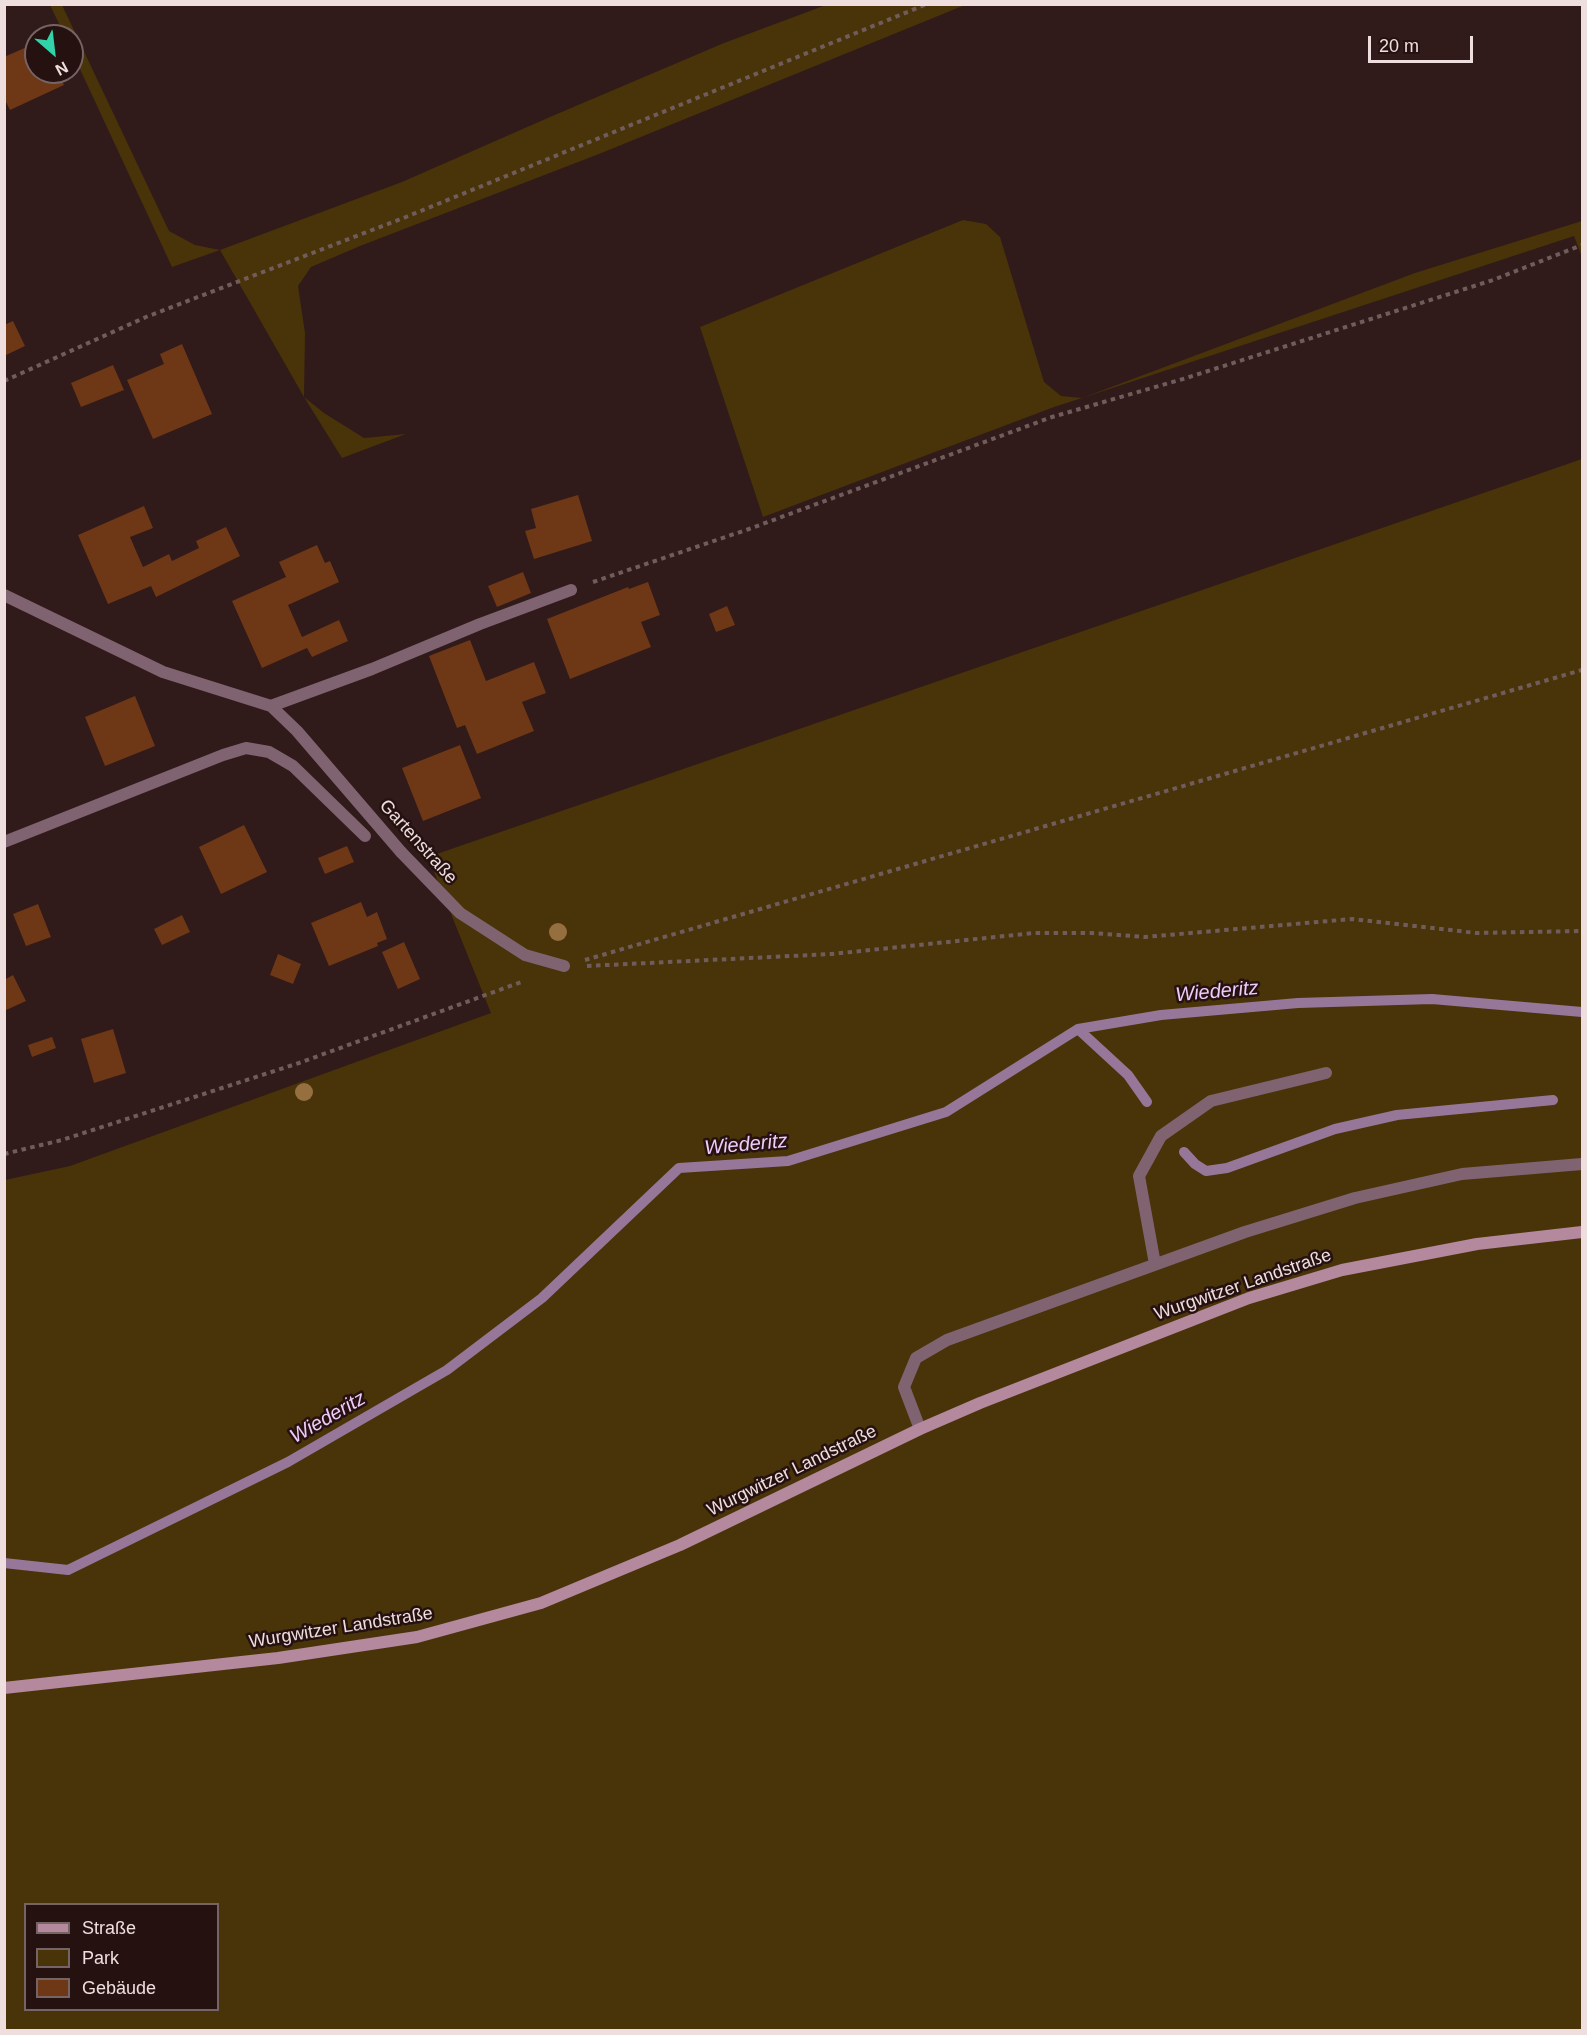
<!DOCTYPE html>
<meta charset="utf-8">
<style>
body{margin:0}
#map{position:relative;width:1587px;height:2035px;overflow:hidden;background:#311a1a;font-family:Arial,sans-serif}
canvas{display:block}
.frame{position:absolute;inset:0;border:6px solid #efdede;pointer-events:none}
.legend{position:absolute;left:24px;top:1903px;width:195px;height:108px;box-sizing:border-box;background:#261111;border:2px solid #766363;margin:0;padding:8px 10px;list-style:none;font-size:18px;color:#efdede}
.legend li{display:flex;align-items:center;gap:12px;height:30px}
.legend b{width:30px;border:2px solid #766363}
.north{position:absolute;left:24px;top:24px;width:60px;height:60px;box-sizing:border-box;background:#261111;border:2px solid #766363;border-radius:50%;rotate:152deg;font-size:16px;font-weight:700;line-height:24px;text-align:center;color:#efdede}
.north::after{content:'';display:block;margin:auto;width:21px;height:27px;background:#31d4a9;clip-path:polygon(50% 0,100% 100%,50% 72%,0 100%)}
.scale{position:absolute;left:1368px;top:36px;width:105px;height:27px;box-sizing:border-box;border:3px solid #efdede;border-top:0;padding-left:8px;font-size:18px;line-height:21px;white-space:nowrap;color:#efdede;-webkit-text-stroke:4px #261111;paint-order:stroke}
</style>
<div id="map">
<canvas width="1587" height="2035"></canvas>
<div class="frame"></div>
<ul class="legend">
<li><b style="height:8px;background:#b4889d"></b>Straße</li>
<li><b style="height:16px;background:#493309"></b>Park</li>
<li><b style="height:16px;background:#6e3715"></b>Gebäude</li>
</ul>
<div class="north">N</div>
<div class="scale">20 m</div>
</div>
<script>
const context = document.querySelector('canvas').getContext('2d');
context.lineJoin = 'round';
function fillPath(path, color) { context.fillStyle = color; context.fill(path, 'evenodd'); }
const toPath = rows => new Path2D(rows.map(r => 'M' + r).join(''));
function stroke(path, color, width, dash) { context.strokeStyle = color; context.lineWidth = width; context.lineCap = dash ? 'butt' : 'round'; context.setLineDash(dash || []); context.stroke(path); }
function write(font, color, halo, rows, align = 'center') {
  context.font = font + ' Arial,sans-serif'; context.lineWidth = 5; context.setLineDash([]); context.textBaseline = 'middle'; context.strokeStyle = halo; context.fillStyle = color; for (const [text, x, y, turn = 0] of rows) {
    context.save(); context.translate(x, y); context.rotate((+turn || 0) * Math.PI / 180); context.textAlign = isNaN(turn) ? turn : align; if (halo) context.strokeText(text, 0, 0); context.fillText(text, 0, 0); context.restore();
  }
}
fillPath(toPath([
 [50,5,62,5,169,231,195,245,220,250,402,182,550,117,724,43,826,5,965,5,599,154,360,246,311,267,298,286,305,333,304,397,324,413,364,438,406,434,342,458,304,397,220,250,172,267,72,52,72,36,65,36],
 [963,220,986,224,1000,237,1044,382,1061,396,1082,398,1415,273,1582,221,1582,257,1574,236,1082,398,1054,407,763,517,700,327],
 [1582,459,1582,2030,5,2030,5,1180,70,1166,491,1013,428,857],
 [26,1904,218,1904,218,2010,26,2010]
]), '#493309');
stroke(toPath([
 [1078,1029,1128,1075,1147,1102],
 [1184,1152,1195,1164,1206,1171,1227,1168,1335,1129,1397,1115,1553,1100],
 [4,1563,68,1570,288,1462,447,1370,542,1298,679,1168,788,1161,946,1112,1078,1029,1161,1015,1298,1003,1432,999,1582,1012]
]), '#977799', 10);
fillPath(toPath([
 [36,43,36,72,58,72,64,85,10,110,4,98,4,57],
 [13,321,25,346,4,356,4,325],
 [182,344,212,414,153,439,127,380,164,364,160,354],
 [113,365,124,390,81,407,71,383],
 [578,495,592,541,534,559,525,531,536,528,531,509],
 [144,506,153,528,130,537,143,567,169,554,172,561,199,548,196,541,226,527,240,556,156,597,151,586,108,604,78,535],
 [317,545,325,563,330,561,339,582,288,605,302,637,339,620,348,641,312,657,307,648,262,668,232,601,286,577,279,562],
 [523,572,531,593,497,607,488,586],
 [648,582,660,615,641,622,651,647,570,679,547,619,628,587,629,589],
 [727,606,735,625,716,632,709,614],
 [470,640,486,681,534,662,546,693,522,702,534,731,477,754,465,725,457,728,429,656],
 [135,696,155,746,105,766,85,717],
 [460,745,481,798,423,821,402,768],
 [244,825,267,872,221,894,199,847],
 [347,846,354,862,325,874,318,858],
 [361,902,367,917,377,912,387,939,377,943,378,946,329,966,311,923],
 [38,904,51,937,26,946,13,914],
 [182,915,190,932,162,945,154,929],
 [404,942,420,979,398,989,382,952],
 [278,954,301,964,293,984,270,975],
 [13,975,26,1001,4,1011,4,980],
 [113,1029,126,1073,94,1083,81,1039],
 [52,1037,56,1048,32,1057,28,1045]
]), '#6e3715');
stroke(toPath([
 [4,381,146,317,406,217,927,4],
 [593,582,749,529,1052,417,1183,379,1493,280,1582,245],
 [585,960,1582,670],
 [587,966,832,954,1034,933,1092,933,1145,937,1352,919,1476,933,1582,931],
 [4,1154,62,1140,299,1063,524,981]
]), '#715c5c', 4, [4.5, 4.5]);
stroke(toPath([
 [4,842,223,755,246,748,269,752,293,766,365,836],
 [401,852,460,913,525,955,564,966],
 [1155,1264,1139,1176,1161,1136,1211,1101,1326,1073],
 [920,1429,904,1387,916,1358,947,1340,1245,1232,1355,1198,1462,1174,1582,1164]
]), '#7f6370', 12);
stroke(toPath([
 [4,595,163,672,271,706,297,731,401,852],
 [271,706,372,669,480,624,571,590]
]), '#7f6370', 12);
stroke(toPath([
 [4,1688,278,1658,417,1637,541,1603,680,1545,920,1429,980,1403,1249,1298,1342,1270,1477,1244,1582,1232]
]), '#b4889d', 12);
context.fillStyle = '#956f3f';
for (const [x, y] of [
 [558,932],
 [304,1092]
]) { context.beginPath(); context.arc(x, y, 9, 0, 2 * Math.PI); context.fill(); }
write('18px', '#efdede', '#261111', [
 ["Gartenstraße",418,842,48],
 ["Wurgwitzer Landstraße",1243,1285,-19],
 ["Wurgwitzer Landstraße",792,1471,-26],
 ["Wurgwitzer Landstraße",341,1628,-9]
]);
write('italic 20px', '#efccf9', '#261111', [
 ["Wiederitz",1217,992,-5],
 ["Wiederitz",746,1145,-5],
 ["Wiederitz",328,1418,-30]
]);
</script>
